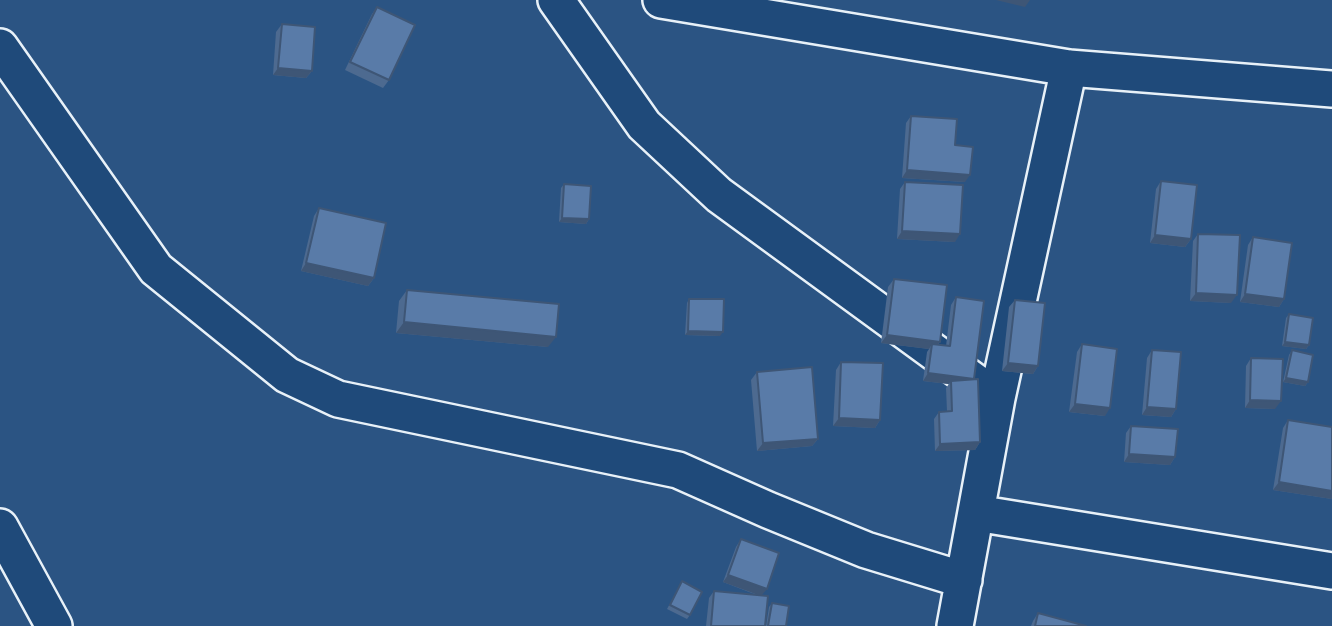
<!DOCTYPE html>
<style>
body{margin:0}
canvas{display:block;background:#2b5483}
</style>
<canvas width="1332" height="626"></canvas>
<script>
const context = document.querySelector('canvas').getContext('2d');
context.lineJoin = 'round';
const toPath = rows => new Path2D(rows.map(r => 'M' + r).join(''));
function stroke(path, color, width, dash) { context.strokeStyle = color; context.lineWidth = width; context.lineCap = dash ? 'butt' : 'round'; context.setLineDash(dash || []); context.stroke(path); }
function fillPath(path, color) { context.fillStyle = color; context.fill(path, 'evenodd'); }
const minor = toPath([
 [556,0,644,125,719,195,997,398],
 [661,0,1069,68,1332,89],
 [0,47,156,269,287,375,338,399,678,470,768,510,866,550,964,580],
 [976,513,1332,571],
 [0,527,54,626],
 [955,626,997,398,1069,68]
]);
stroke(minor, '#e8f1f8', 40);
stroke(minor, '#1f4a7a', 35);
fillPath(toPath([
 [377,7,389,80,383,88,345,70,372,14],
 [282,24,312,71,306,78,273,75,276,32],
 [911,116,955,145,965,182,902,178,906,123],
 [1161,181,1191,239,1185,247,1150,243,1156,189],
 [905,182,955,242,897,239,900,189],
 [564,184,589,219,586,224,559,222,561,188],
 [319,208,374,278,368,286,301,271,314,216],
 [1198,234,1231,303,1190,301,1193,241],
 [1253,237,1284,299,1279,307,1240,302,1248,245],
 [894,279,940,342,938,345,946,346,951,305,956,297,974,379,980,442,975,450,935,451,934,419,939,412,947,411,946,388,949,384,923,381,927,352,929,349,881,343,888,287],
 [407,290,548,347,396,333,399,301],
 [689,299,720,336,685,335,687,303],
 [1015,300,1038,366,1033,374,1002,371,1009,307],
 [1289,314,1309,345,1306,349,1282,346,1286,318],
 [1082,344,1105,416,1069,412,1077,352],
 [1152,350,1176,409,1171,417,1142,415,1147,358],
 [1292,350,1308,382,1305,386,1283,382,1289,355],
 [1251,358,1275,409,1245,408,1246,366],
 [841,362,880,420,875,428,833,426,836,370],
 [757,372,818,439,812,446,757,451,751,380],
 [1288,420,1332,427,1332,499,1273,490,1283,428],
 [1131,426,1175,457,1170,465,1124,462,1126,433],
 [741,539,762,595,765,626,706,626,709,598,714,591,757,595,723,582,736,547],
 [682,582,690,615,687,619,667,609],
 [772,603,786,626,766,626,769,607],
 [1038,613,1086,626,1031,626,1033,621]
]), '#4d6a90');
fillPath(toPath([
 [996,0,1030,0,1025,7],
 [278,68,312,71,306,78,273,75],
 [907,170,970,175,965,182,902,178],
 [562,218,589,219,586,224,559,222],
 [902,231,960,234,955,242,897,239],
 [1155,235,1191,239,1185,247,1150,243],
 [306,263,374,278,368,286,301,271],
 [1196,293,1237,295,1231,303,1190,301],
 [1245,294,1284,299,1279,307,1240,302],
 [404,322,556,337,548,347,396,333],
 [688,331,723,332,720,336,685,335],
 [887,335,940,342,934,349,932,344,929,349,881,343],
 [1285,342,1309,345,1306,349,1282,346],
 [1008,363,1038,366,1033,374,1002,371],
 [928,373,974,379,951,381,949,384,923,381],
 [1286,378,1308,382,1305,386,1283,382],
 [1250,400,1281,401,1275,409,1245,408],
 [1075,404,1110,408,1105,416,1069,412],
 [1147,407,1176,409,1171,417,1142,415],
 [839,418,880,420,875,428,833,426],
 [818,439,812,446,757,451,763,443],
 [980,442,975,450,935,451,940,444],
 [1129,454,1175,457,1170,465,1124,462],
 [1279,482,1332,491,1332,499,1273,490],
 [728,575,767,589,761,596,723,582]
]), '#3e5676');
const building = toPath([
 [377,7,415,25,389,80,350,62,377,7],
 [282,24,315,27,312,71,278,68,282,24],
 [911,116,957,119,955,145,973,147,970,175,907,170,911,116],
 [1161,181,1197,185,1191,239,1155,235,1161,181],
 [905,182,963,185,960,234,902,231,905,182],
 [564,184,591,186,589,219,562,218,564,184],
 [319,208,386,223,374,278,306,263,319,208],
 [1198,234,1240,235,1237,295,1196,293,1198,234],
 [1253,237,1292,243,1284,299,1245,294,1253,237],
 [894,279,947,285,940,342,887,335,894,279],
 [407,290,559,304,556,337,404,322,407,290],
 [956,297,984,301,974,379,928,373,932,344,950,346,956,297],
 [689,299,724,299,723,332,688,331,689,299],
 [1015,300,1045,303,1038,366,1008,363,1015,300],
 [1289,314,1313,318,1309,345,1285,342,1289,314],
 [1082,344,1117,349,1110,408,1075,404,1082,344],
 [1152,350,1181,352,1176,409,1147,407,1152,350],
 [1292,350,1313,355,1308,382,1286,378,1292,350],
 [1251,358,1283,359,1281,401,1250,400,1251,358],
 [841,362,883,363,880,420,839,418,841,362],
 [812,367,818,439,763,443,757,372,812,367],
 [978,379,980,442,940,444,939,412,952,411,951,381,978,379],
 [1288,420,1332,427,1332,491,1279,482,1288,420],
 [1131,426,1178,429,1175,457,1129,454,1131,426],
 [741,539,779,553,767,589,728,575,741,539],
 [682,581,702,592,690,615,670,605,682,581],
 [714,591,768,596,765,626,711,626,714,591],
 [772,603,789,606,786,626,768,626,772,603],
 [1038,613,1086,626,1035,626,1038,613]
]);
fillPath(building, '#597ba8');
stroke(building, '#3e5676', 2);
</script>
